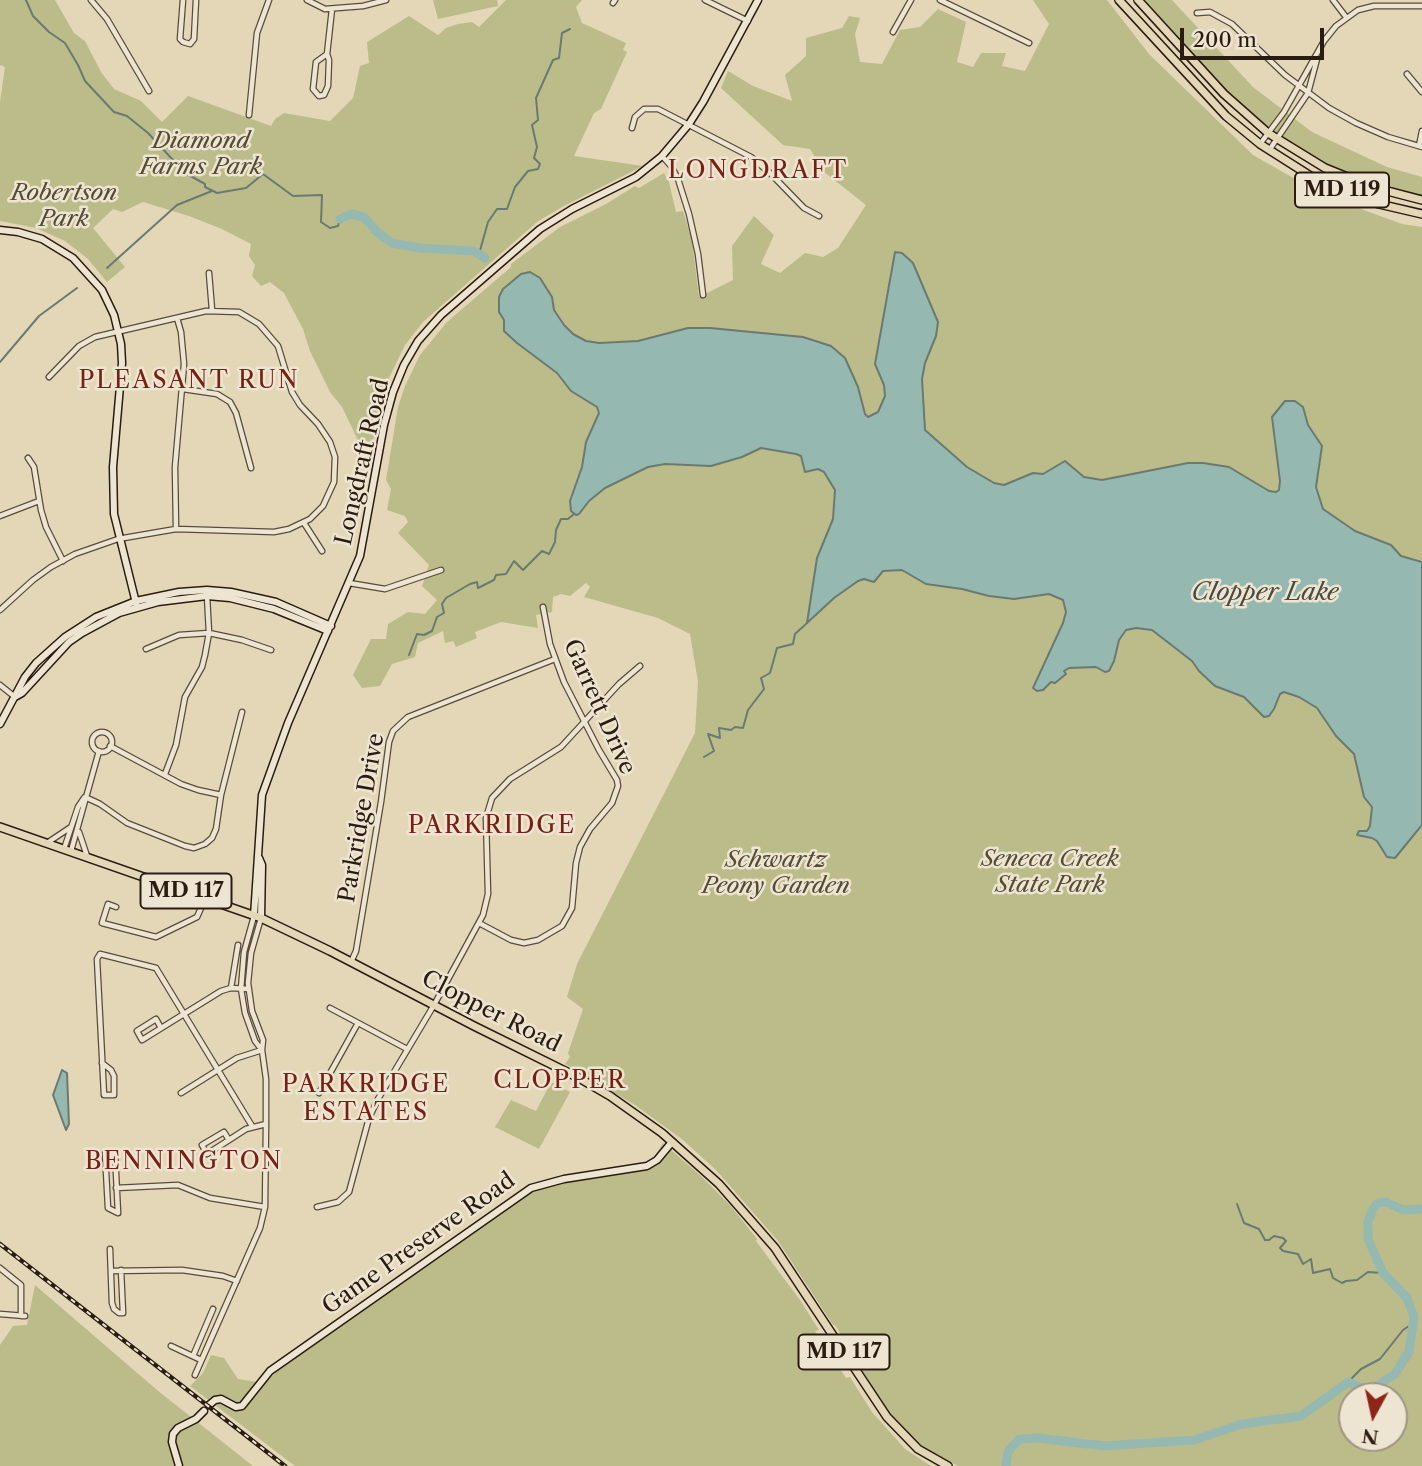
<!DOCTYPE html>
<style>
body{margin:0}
#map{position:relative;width:1422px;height:1466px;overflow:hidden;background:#e3d7b8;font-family:"Libre Caslon Text",serif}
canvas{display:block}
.north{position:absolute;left:1338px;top:1382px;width:70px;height:70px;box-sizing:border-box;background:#ede5d1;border:2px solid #9f9585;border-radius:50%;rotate:188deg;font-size:19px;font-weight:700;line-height:28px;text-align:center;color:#2b1c12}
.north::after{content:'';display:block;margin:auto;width:24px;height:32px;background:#8f2418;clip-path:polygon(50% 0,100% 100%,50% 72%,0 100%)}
.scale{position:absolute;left:1180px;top:28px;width:144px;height:32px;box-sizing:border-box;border:4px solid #2b1c12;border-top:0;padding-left:9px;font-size:21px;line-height:24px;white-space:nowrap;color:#2b1c12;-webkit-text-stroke:5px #ede5d1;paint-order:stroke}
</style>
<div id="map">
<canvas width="1422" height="1466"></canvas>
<div class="north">N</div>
<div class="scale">200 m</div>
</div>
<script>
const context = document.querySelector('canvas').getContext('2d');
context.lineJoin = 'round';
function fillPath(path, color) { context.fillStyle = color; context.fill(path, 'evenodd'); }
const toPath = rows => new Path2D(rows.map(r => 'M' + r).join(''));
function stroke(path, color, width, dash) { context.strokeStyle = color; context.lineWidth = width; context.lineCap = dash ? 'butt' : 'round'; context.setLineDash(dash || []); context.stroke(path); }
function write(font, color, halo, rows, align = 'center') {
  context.font = font + ' "Libre Caslon Text",serif'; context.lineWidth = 5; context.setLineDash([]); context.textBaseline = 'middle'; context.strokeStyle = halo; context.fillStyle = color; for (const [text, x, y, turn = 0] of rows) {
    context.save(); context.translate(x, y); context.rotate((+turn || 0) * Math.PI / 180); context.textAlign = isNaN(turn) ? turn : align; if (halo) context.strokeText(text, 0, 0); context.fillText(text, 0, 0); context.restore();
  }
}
fillPath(toPath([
 [0,0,55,0,74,33,85,41,101,72,114,89,141,101,162,122,188,96,271,126,275,119,284,113,330,121,353,98,360,66,369,63,367,42,409,16,438,35,446,28,458,24,472,22,479,27,506,0,582,0,576,7,582,23,626,43,623,50,627,52,601,109,594,113,574,156,643,166,562,207,537,222,423,322,405,345,388,380,368,461,342,407,330,392,310,351,303,329,284,293,270,282,261,286,252,276,255,265,249,256,251,244,222,229,189,216,143,202,122,212,113,209,93,228,125,267,107,282,88,259,65,241,36,228,0,221,0,102,5,67,0,65],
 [433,0,497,0,498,6,438,19],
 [1033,0,1107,0,1149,54,1253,155,1323,195,1402,224,1422,227,1422,1466,958,1466,928,1451,901,1427,882,1403,835,1325,833,1325,778,1241,716,1170,683,1140,635,1105,565,1064,570,1057,568,1053,583,1009,567,997,577,964,695,733,698,682,690,634,658,618,584,597,590,587,586,583,570,596,561,594,553,597,552,612,536,615,538,628,501,622,475,632,477,638,456,647,453,641,445,643,443,631,418,643,415,657,392,664,380,686,362,688,353,675,371,639,386,639,388,624,408,612,425,614,437,600,422,586,429,565,398,533,408,522,405,516,387,510,391,489,386,480,398,407,405,386,420,355,447,322,511,267,511,264,560,227,606,204,635,186,639,188,664,173,669,182,676,212,683,211,692,240,699,297,733,280,732,246,754,216,774,235,761,264,780,273,805,253,823,257,838,248,866,205,824,172,810,149,783,145,721,88,728,71,753,86,792,101,785,75,806,56,806,38,842,28,849,16,860,18,855,34,860,62,882,64,900,30,920,27,938,9,966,22,957,62,973,67,981,53,1006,53,1002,66,1025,71,1049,24],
 [1352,1396,1394,1396,1394,1438,1352,1438],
 [1138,0,1172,0,1253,87,1312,132,1387,167,1422,177,1422,200,1404,196,1318,164,1259,126],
 [551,1082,570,1092,539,1149,495,1127,511,1100,536,1111],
 [663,1143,701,1176,730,1205,757,1239,756,1241,800,1300,819,1330,815,1331,846,1378,850,1377,872,1412,905,1449,931,1466,295,1466,190,1386,203,1373,211,1355,224,1358,238,1379,264,1383,281,1368,347,1319,533,1190,555,1182,648,1168],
 [35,1285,157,1390,253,1466,0,1466,0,1345,13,1326,27,1325]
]), '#bbbc8a');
const water = toPath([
 [895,252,902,253,913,263,938,322,936,336,925,363,922,379,925,430,967,467,994,483,1004,485,1033,473,1043,474,1065,461,1084,477,1102,480,1188,463,1203,463,1229,467,1269,491,1276,492,1279,490,1280,481,1272,417,1285,401,1295,401,1303,407,1308,425,1322,446,1316,487,1323,509,1355,531,1391,545,1401,556,1422,562,1422,825,1395,858,1387,857,1377,841,1372,838,1357,835,1359,831,1367,831,1370,826,1372,807,1364,797,1354,754,1336,736,1317,708,1299,697,1284,692,1280,694,1274,709,1269,716,1264,717,1244,697,1215,686,1199,671,1192,661,1152,630,1136,628,1126,630,1119,640,1114,661,1109,671,1105,672,1096,667,1069,668,1064,671,1066,674,1055,683,1051,682,1043,690,1037,691,1033,688,1063,623,1066,612,1063,600,1049,594,1014,599,989,596,962,589,926,584,902,570,883,571,874,582,864,579,858,581,834,598,807,623,817,558,833,519,835,490,824,472,818,469,805,472,801,456,796,454,761,448,742,457,711,466,665,464,648,467,605,488,589,501,579,514,576,515,571,511,570,501,582,467,586,442,599,413,597,407,571,391,557,373,517,343,504,331,504,320,499,312,499,297,503,289,521,274,530,272,540,278,552,297,554,310,564,325,573,334,586,341,599,343,638,341,688,328,710,328,803,337,831,346,845,358,858,387,865,414,868,417,878,412,885,396,884,385,875,364,895,252],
 [62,1070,67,1073,69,1124,66,1130,53,1095,62,1070]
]);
fillPath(water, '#95b9b0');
stroke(water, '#6b7a71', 2);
stroke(toPath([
 [26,0,33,16,49,32,65,43,78,65,85,81,114,112,127,116,148,133,185,173,205,184,205,187,217,193,246,188,263,174,293,196,322,195,321,222,330,228,338,226,340,219],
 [479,254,488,222,497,209,507,209,515,187,528,171,538,169,540,164,534,158,537,147,532,125,538,120,536,98,553,60,559,58,562,33,570,29],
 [107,268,177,205,212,191],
 [0,362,39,316,77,288],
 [409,655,417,634,424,635,432,631,437,617,444,613,442,604,446,598,470,584,477,582,478,588,494,580,496,575,506,574,514,561,523,570,542,551,549,554,555,542,556,530,561,519,568,519,574,514],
 [704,757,714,751,708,734,720,738,719,728,731,730,735,727,743,728,748,710,764,689,761,678,770,673,777,648,793,644,795,634,807,623],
 [1237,1204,1244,1223,1259,1229,1265,1240,1269,1240,1274,1236,1283,1238,1286,1241,1280,1248,1283,1251,1298,1254,1303,1264,1311,1259,1313,1273,1330,1269,1333,1278,1342,1283,1346,1281,1357,1280,1368,1272,1383,1273],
 [1348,1382,1361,1369,1380,1359,1403,1330,1412,1324]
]), '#6b7a71', 2);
stroke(toPath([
 [340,219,351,214,364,217,376,231,392,243,420,248,474,251,485,258],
 [1006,1466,1008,1452,1019,1439,1038,1438,1104,1446,1194,1440,1242,1424,1301,1416,1348,1382,1369,1391,1395,1374,1409,1352,1414,1317,1407,1298,1383,1273,1368,1239,1368,1222,1373,1209,1378,1203,1386,1202,1403,1210,1422,1209]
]), '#95b9b0', 9);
const street = toPath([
 [91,0,107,19,149,91],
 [183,0,180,39,183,42,190,44,194,39,196,0],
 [307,0,325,9,363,6,386,0],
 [705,0,748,21],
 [940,0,1029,43],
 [1333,0,1346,17],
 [613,3,615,0],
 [1197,13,1210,12,1232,24,1285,75,1329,108,1356,123,1388,137,1422,147],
 [893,32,911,0],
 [327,54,316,62,313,89,319,96,324,95,328,86,329,60,327,54,332,9],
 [1407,74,1422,92],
 [249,115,257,33,269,0],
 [632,128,635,117,644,109,658,109,751,157,770,173,804,208,819,216],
 [1260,144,1284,112,1324,41,1336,26,1358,10,1374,6,1422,6],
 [1419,146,1422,131],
 [1270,149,1308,93,1317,59],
 [662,156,671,166,678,179,689,214,698,254,703,295],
 [209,273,212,310],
 [183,389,217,394,230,402,236,413,251,468],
 [28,458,34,467,41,510,46,527,63,561],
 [0,516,39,501],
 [304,523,322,551],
 [176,529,175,467,184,364,181,332,177,318],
 [349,583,385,589,441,570],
 [0,610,33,580,51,567,75,554,118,539,176,529,274,532,289,529,310,519,323,506,334,482,335,457,330,442,318,424,300,405,292,392,278,346,259,324,239,312,206,311,95,337,79,346,49,377],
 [146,649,179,635,209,633,242,640,271,650],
 [0,685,15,697],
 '92 742a10 10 0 1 1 20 0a10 10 0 1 1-20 0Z',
 [110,746,181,784,198,790,221,795],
 [165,774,176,745,185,697,202,667,205,655,209,633,207,596],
 [85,797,100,804,127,823,185,846,194,848,205,844,212,838,216,829,221,795,242,712],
 [79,832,87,856],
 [47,843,71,827],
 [64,849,78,807,84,798],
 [71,851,99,751],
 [116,907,108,904,102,923,156,937,197,917,205,899],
 [254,916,244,952,241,989,245,1013,255,1041,261,1049],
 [479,923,511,940,524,943,538,940,562,926,572,908,576,863,580,847,590,829,612,803,618,786,617,780,599,750,564,682,550,644,543,607],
 [351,962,356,951,381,802,389,742,393,731,408,717,555,659],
 [231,988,238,945],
 [330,1008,407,1049],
 [161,1028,156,1019,137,1031,142,1040,221,991,231,988,249,989],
 [102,1063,111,1070,114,1076,114,1095,104,1095,97,959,100,954,156,968,252,1126],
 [181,1093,237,1058,262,1050],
 [319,1093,358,1023],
 [229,1140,224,1132,202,1145,207,1154,229,1140,246,1129,266,1124],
 [105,1153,115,1153,118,1213,108,1208,105,1153],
 [116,1188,178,1185,210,1198,265,1207],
 [317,1207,338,1202,349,1192,369,1118,378,1099,434,1005,483,915,488,894,486,818,492,798,510,779,561,747,619,684,640,666],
 [110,1249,112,1303,114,1309,119,1313,123,1313,121,1270],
 [0,1268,21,1285,21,1316],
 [111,1271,182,1270,223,1276,237,1281],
 [0,1314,25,1316],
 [171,1346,201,1360],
 [193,1356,213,1309],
 [195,1375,260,1228,265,1207,266,1124,266,1079,262,1050,263,1040,252,1011,248,983,251,953,261,918]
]);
const secondary = toPath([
 [0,230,18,232,42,239,73,258,102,290,114,315,121,344,122,363,113,467,114,514,137,607],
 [15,697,22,693,69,642,82,633,119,613,158,602,207,596,230,598,274,609,328,631],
 [0,724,25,677,36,663,65,637,96,617,136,601,179,592,207,590,231,592,276,602,331,626],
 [259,858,262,865,261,918],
 [254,916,262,795,288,723,360,556,384,425,393,392,404,365,418,341,441,315,540,229,572,209,636,177,662,156,689,124,703,102,758,0],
 [209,1405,215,1400,221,1399,236,1407,242,1406,270,1371,531,1188,564,1179,647,1166,657,1160,672,1142],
 [179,1466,172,1442,173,1434,178,1428,196,1419,204,1411]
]);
const primary = toPath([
 [1119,0,1226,116,1260,144,1312,177,1337,188,1379,204,1422,214],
 [1138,0,1224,94,1268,133,1325,168,1372,187,1422,200],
 [0,827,261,918,330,951,474,1026,579,1078,610,1096,662,1133,719,1184,775,1248,887,1417,918,1449,948,1466]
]);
stroke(street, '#594b3c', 7);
stroke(secondary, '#2b1c12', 9);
stroke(primary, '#2b1c12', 10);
stroke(street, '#ede5d1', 4.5);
stroke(secondary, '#ede5d1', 6);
stroke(primary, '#e3d7b8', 7);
const rail = toPath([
 [0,1244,285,1466]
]);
stroke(rail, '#2b1c12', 4.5);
stroke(rail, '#ede5d1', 2, [5]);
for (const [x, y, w] of [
 [1342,190,94],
 [186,891,91],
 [844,1352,91]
]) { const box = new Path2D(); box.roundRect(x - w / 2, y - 17.5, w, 35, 5); context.fillStyle = '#ede5d1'; context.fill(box); stroke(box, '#2b1c12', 2); }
write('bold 21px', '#2b1c12', null, [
 ["MD 119",1342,190],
 ["MD 117",186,891],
 ["MD 117",844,1352]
]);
write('italic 23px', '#564c36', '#ede5d1', [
 ["Diamond",201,141],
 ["Farms Park",201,167],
 ["Robertson",64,193],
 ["Park",64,219],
 ["Seneca Creek",1050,859],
 ["State Park",1050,885],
 ["Schwartz",776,860],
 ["Peony Garden",776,886]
]);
write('23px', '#2b1c12', '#ede5d1', [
 ["Longdraft Road",363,462,-77],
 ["Garrett Drive",599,707,66],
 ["Parkridge Drive",362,818,-80],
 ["Clopper Road",491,1012,27],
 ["Game Preserve Road",419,1244,-35]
]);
context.letterSpacing = '2px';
write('24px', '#7a1f14', '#ede5d1', [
 ["LONGDRAFT",758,171],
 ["PLEASANT RUN",189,381],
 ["PARKRIDGE",492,826],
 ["CLOPPER",560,1081],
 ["PARKRIDGE",366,1085],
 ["ESTATES",366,1113],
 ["BENNINGTON",184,1162]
]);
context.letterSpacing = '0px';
write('italic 24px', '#4b4b41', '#ede5d1', [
 ["Clopper Lake",1265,593]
]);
</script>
